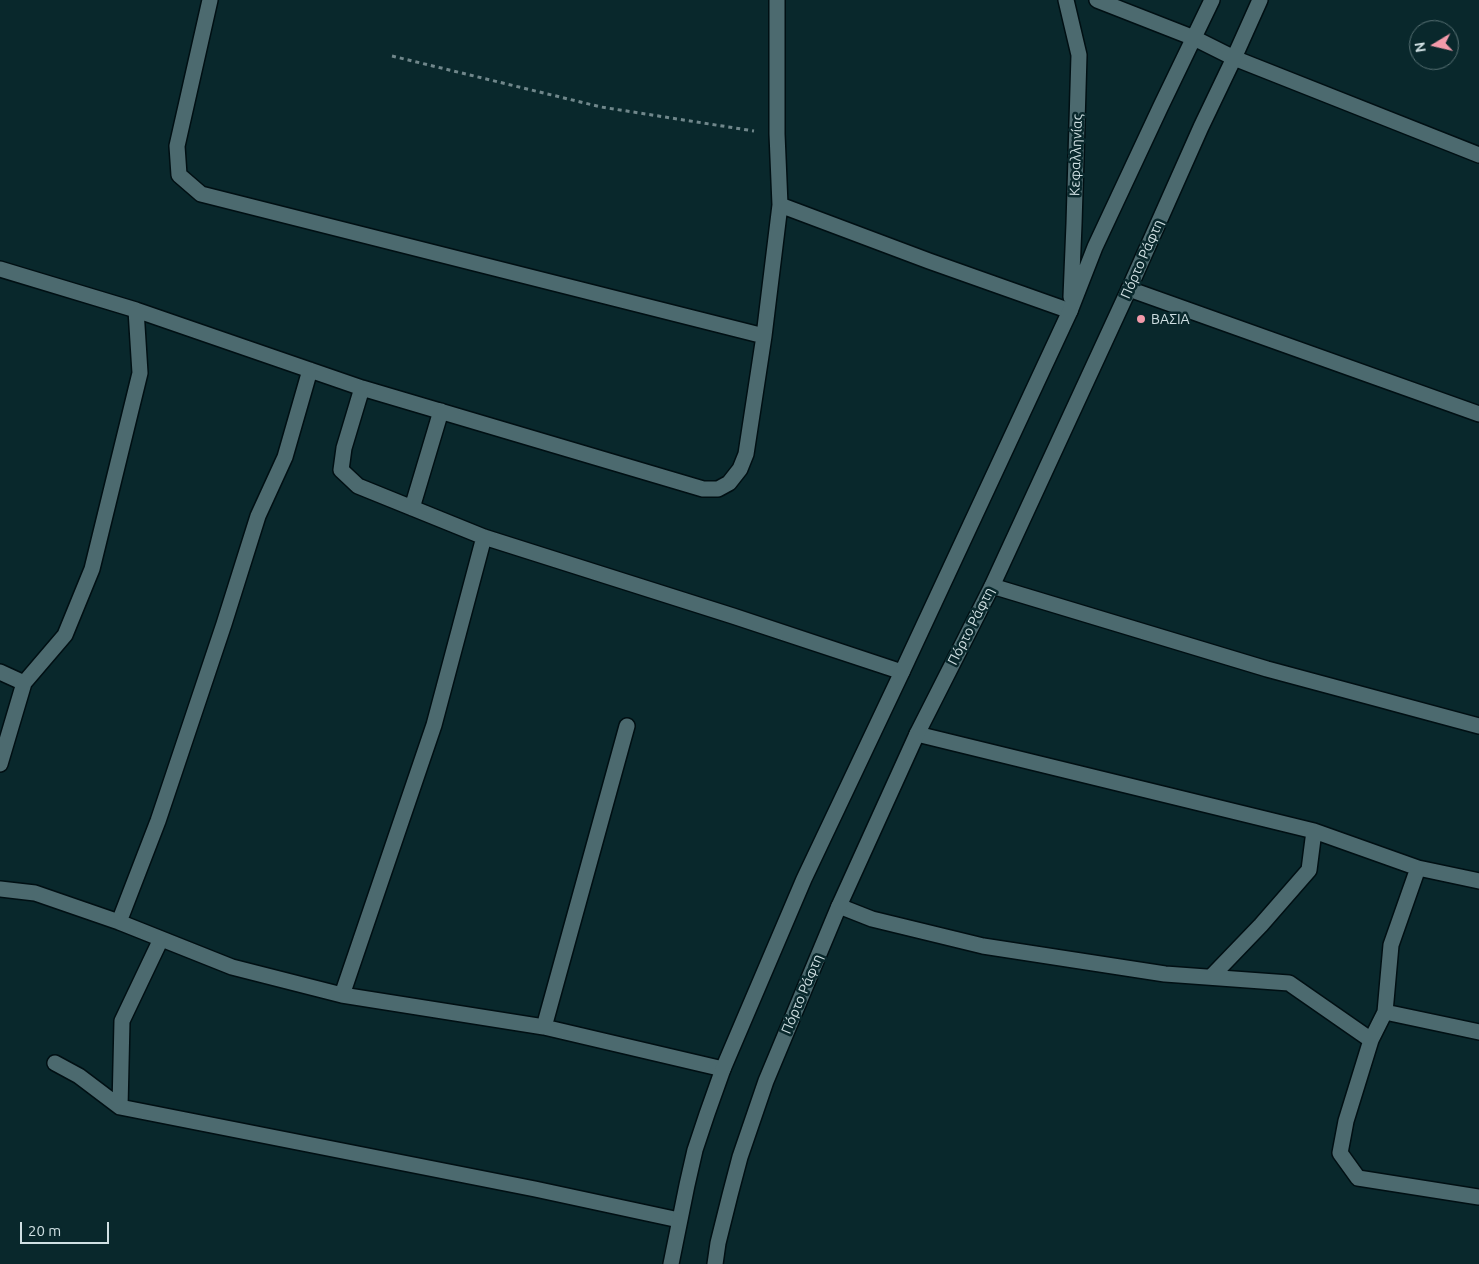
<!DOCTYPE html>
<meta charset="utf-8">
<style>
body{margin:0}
#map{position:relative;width:1479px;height:1264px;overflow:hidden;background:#09282c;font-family:Ubuntu,sans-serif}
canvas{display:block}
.north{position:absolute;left:1409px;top:20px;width:50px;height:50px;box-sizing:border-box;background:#09282c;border:1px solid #597275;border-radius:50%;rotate:261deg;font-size:14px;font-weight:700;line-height:20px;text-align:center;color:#d0e0e3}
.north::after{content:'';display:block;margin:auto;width:18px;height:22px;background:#f39aaa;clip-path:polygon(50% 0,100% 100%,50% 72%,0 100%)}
.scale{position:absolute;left:20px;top:1222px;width:89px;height:22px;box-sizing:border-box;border:2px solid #d0e0e3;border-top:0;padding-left:6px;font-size:15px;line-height:18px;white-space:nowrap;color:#d0e0e3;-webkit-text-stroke:4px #09282c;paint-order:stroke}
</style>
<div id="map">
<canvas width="1479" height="1264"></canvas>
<div class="north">N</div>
<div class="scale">20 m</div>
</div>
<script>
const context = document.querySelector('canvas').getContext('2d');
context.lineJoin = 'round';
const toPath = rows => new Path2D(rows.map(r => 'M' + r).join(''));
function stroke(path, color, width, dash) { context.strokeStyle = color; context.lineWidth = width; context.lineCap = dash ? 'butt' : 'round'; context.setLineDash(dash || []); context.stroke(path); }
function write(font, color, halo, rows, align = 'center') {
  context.font = font + ' Ubuntu,sans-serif'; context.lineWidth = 5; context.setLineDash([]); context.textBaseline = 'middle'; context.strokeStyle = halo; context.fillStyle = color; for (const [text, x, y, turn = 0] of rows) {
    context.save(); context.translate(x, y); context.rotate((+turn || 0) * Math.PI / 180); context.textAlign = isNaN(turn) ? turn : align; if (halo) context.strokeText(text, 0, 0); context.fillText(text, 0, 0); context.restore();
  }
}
const street = toPath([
 [210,0,177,146,179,175,201,194,764,336],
 [777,0,777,134,780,205,929,261,1070,311],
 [1234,58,1479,155],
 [0,269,136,310,362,388,703,489,718,489,729,483,740,469,746,454,764,336,780,205],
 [1129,289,1479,414],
 [362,388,344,448,341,470,358,486,484,537,733,616,902,672],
 [412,508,441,411],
 [992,586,1267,669,1479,726],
 [0,672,24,683],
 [917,734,1314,831,1418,868,1479,881],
 [0,764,24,683,65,635,92,569,140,373,136,310],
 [1418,868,1391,945,1385,1012,1371,1040,1346,1121,1340,1153,1358,1178,1479,1197],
 [0,889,35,893,119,922,232,967,342,995,544,1027,723,1069],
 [839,906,872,919,983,946,1165,974,1289,983,1371,1040],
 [119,922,158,821,224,624,258,516,285,457,310,370],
 [1211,977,1261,925,1309,870,1314,831],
 [342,995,434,725,484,537],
 [1385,1012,1479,1032],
 [544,1027,627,726],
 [55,1063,79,1076,120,1107,535,1189,679,1220],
 [120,1107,122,1021,161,939]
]);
const secondary = toPath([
 [1066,0,1079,55,1074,224,1071,297],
 [1097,0,1194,38,1234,58],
 [671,1264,687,1185,695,1150,707,1114,723,1069,804,879,902,672,1070,311,1095,247,1160,108,1212,0],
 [715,1264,718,1243,730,1195,740,1157,766,1081,839,906,917,734,992,586,1129,289,1201,127,1234,58,1260,0]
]);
stroke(street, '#000f13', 18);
stroke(secondary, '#000f13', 18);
stroke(toPath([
 [392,56,601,107,754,131]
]), '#70878b', 3, [4, 4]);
stroke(street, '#4c6a6f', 15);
stroke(secondary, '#4c6a6f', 15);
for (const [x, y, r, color] of [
 [1141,319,5,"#f39aaa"]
]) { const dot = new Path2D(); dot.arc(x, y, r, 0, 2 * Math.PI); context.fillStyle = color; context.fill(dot); stroke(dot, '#09282c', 2); }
write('14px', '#d0e0e3', '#09282c', [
 ["Κεφαλληνίας",1076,155,-88],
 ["Πόρτο Ράφτη",1142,259,-66],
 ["Πόρτο Ράφτη",971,626,-63],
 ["Πόρτο Ράφτη",802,994,-67]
]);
write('14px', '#d0e0e3', '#09282c', [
 ["ΒΑΣΙΑ",1151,319]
], 'left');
</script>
